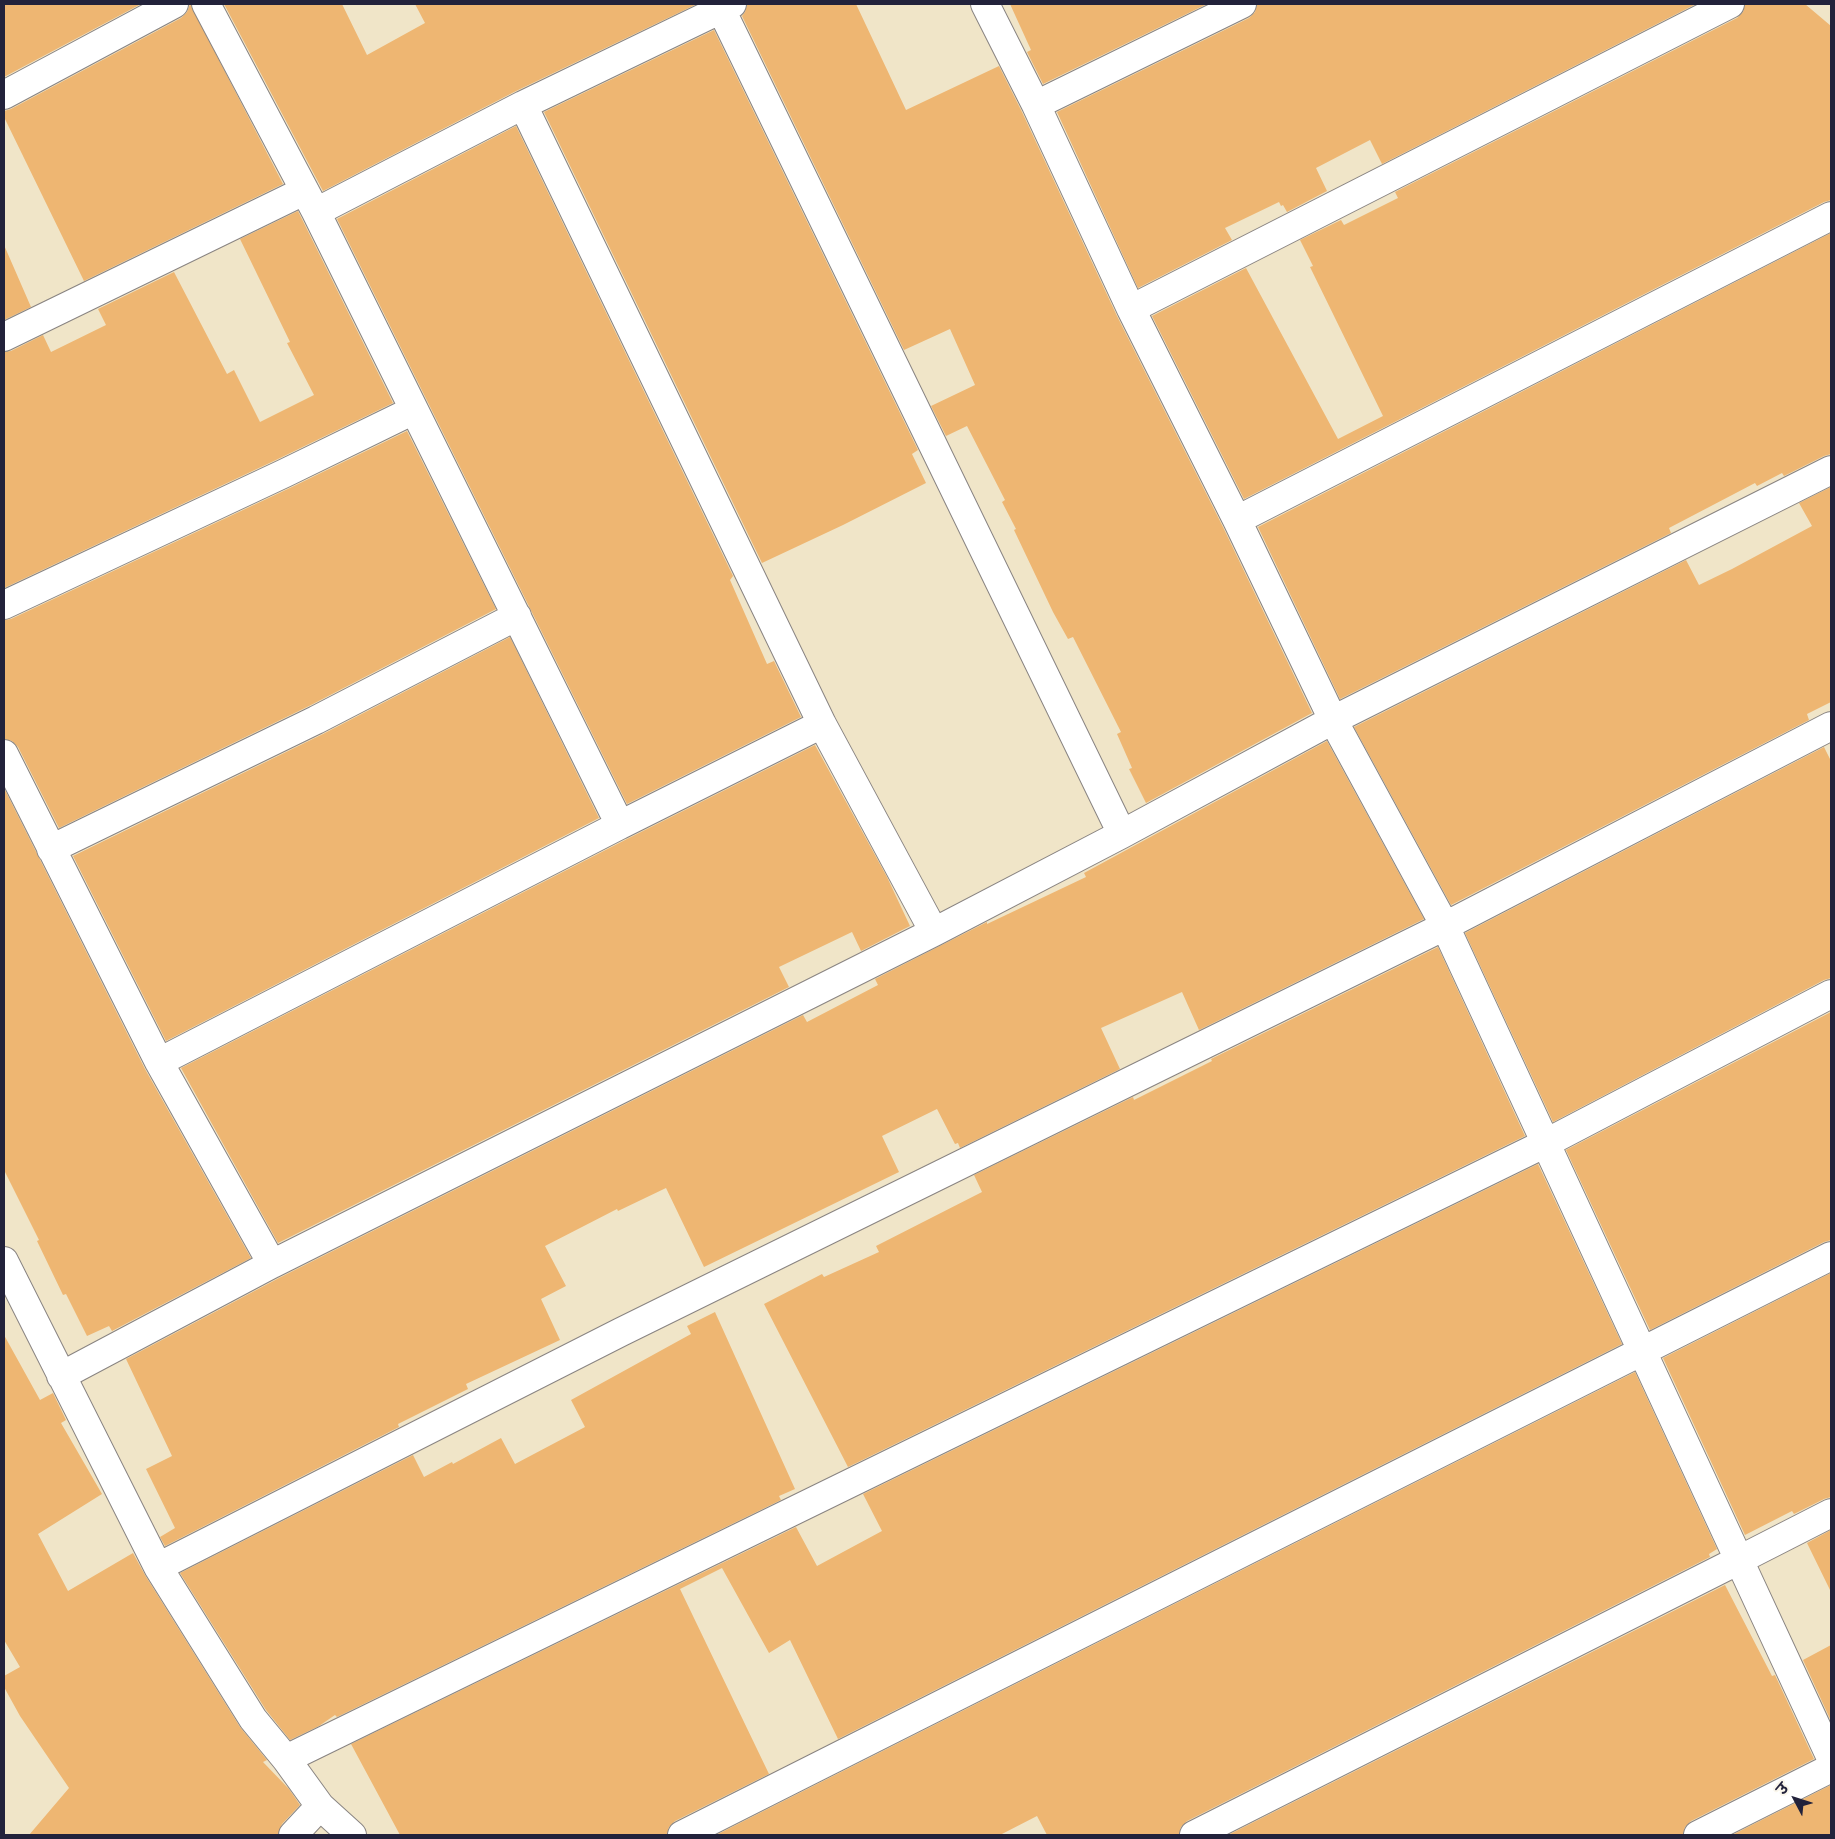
<!DOCTYPE html>
<meta charset="utf-8">
<style>
body{margin:0}
#map{position:relative;width:1835px;height:1839px;overflow:hidden;background:#f0e5c8;font-family:"Balsamiq Sans","Playpen Sans Deva",sans-serif}
canvas{display:block}
.frame{position:absolute;inset:0;border:5px solid #22223b;pointer-events:none}
.north{position:absolute;left:1770px;top:1774px;width:50px;height:50px;-webkit-text-stroke:4px #fbf7ec;paint-order:stroke;rotate:310deg;font-size:14px;font-weight:700;line-height:20px;text-align:center;color:#22223b}
.north::after{content:'';display:block;margin:auto;width:18px;height:22px;background:#22223b;clip-path:polygon(50% 0,100% 100%,50% 72%,0 100%)}
</style>
<div id="map">
<canvas width="1835" height="1839"></canvas>
<div class="frame"></div>
<div class="north">उ</div>
</div>
<script>
const context = document.querySelector('canvas').getContext('2d');
context.lineJoin = 'round';
function fillPath(path, color) { context.fillStyle = color; context.fill(path, 'evenodd'); }
const toPath = rows => new Path2D(rows.map(r => 'M' + r).join(''));
function stroke(path, color, width, dash) { context.strokeStyle = color; context.lineWidth = width; context.lineCap = dash ? 'butt' : 'round'; context.setLineDash(dash || []); context.stroke(path); }
fillPath(toPath([
 [4,4,141,4,4,77],
 [190,4,283,184,84,281,4,117,4,111,11,109,181,18,187,12],
 [224,4,342,4,367,55,425,23,415,4,697,4,516,91,323,191],
 [747,4,856,4,906,110,999,66,1022,112,1117,316,1223,527,1312,713,1146,803,1129,769,1132,768,1117,734,1121,732,1073,637,1068,639,1053,612,1014,530,1016,529,1002,502,1005,500,967,426,946,436,931,406,975,385,950,329,904,350,742,16,745,12],
 [1010,4,1207,4,1043,84,1027,52,1031,50],
 [1257,4,1696,4,1382,164,1370,140,1316,168,1327,191,1287,212,1283,205,1281,206,1279,202,1225,228,1232,240,1138,288,1057,112,1249,18,1255,12],
 [1745,4,1805,4,1831,26,1831,200,1824,202,1244,499,1152,316,1246,268,1338,439,1383,416,1310,267,1313,266,1300,240,1341,220,1344,225,1398,198,1395,192,1737,18,1743,12],
 [714,30,918,450,912,454,926,483,843,525,762,563,544,112],
 [516,126,733,576,730,580,767,664,774,661,801,717,627,804,337,219],
 [298,211,393,403,278,459,4,588,4,352,11,351,43,335,51,352,106,325,98,309,174,272,227,374,234,370,260,422,314,395,287,343,290,342,240,239],
 [1831,233,1831,454,1824,456,1784,476,1782,473,1757,486,1755,483,1669,528,1671,533,1340,699,1258,527],
 [4,245,31,307,4,320],
 [407,431,496,609,309,706,59,828,18,747,12,741,4,739,4,620,11,619,292,487],
 [1831,487,1831,702,1807,714,1809,720,1451,905,1354,727,1686,560,1699,585,1732,569,1812,526,1799,503],
 [510,637,599,818,166,1041,73,856,323,734],
 [1327,741,1424,919,1199,1030,1182,992,1101,1028,1120,1069,960,1148,958,1143,955,1144,937,1109,882,1136,899,1172,704,1267,666,1188,618,1211,617,1209,545,1246,566,1286,541,1299,560,1340,466,1384,468,1389,398,1424,399,1427,165,1546,160,1537,175,1528,146,1469,172,1456,126,1359,279,1278,803,1015,807,1022,878,985,875,979,987,922,987,924,1086,877,1084,873],
 [815,745,887,877,910,926,861,951,852,932,779,967,789,987,278,1243,181,1068,627,839],
 [1824,747,1831,761,1831,978,1824,980,1553,1122,1465,933],
 [4,788,145,1069,251,1258,112,1331,109,1326,87,1336,66,1294,63,1295,37,1241,39,1240,4,1170],
 [1438,947,1525,1136,848,1467,764,1304,822,1274,824,1277,879,1252,876,1246,982,1192,974,1175,1133,1097,1134,1100,1212,1061,1211,1059],
 [1831,1012,1831,1240,1824,1242,1650,1330,1566,1150],
 [1538,1164,1622,1344,838,1739,790,1640,769,1653,722,1568,680,1589,769,1774,675,1821,669,1827,667,1835,400,1835,351,1744,796,1527,817,1566,882,1531,863,1494],
 [1831,1273,1831,1497,1824,1499,1794,1514,1792,1511,1745,1535,1663,1358],
 [715,1312,795,1489,779,1496,781,1500,337,1717,335,1715,319,1726,290,1740,266,1710,180,1573,413,1455,424,1477,452,1462,453,1464,501,1438,515,1464,585,1427,571,1400,691,1334,687,1326],
 [4,1335,40,1400,53,1393,66,1420,61,1423,102,1494,38,1534,68,1591,133,1553,145,1575,240,1727,267,1760,263,1762,289,1789,300,1805,282,1824,278,1835,29,1835,69,1788,20,1716,4,1687,4,1676,20,1667,4,1640],
 [1635,1372,1717,1549,1709,1554,1710,1557,1187,1821,1181,1827,1179,1835,1047,1835,1037,1816,1000,1835,716,1835],
 [1831,1530,1831,1592,1807,1543],
 [1725,1585,1772,1676,1775,1675,1814,1759,1691,1821,1685,1827,1683,1835,1228,1835],
 [1831,1645,1831,1721,1803,1660],
 [1831,1785,1831,1835,1732,1835]
]), '#eeb672');
const street = toPath([
 [206,4,316,212,523,105,732,4],
 [721,9,1122,834],
 [4,95,174,4],
 [523,105,822,724,934,932],
 [1036,105,1242,4],
 [316,212,620,825,159,1062,272,1264,934,932,1122,834,1333,720,1237,520,1131,309,1036,105,985,4],
 [1131,309,1730,4],
 [4,337,304,191],
 [1237,520,1831,216],
 [4,605,285,473,414,410],
 [4,754,159,1062],
 [620,825,822,724],
 [51,849,316,720,517,616],
 [4,1261,158,1567,253,1719,286,1759,320,1806,352,1835],
 [61,1376,272,1264],
 [1831,1513,1739,1560,1831,1758],
 [158,1567,621,1332,1445,926,1831,726],
 [286,1759,1546,1143,1831,994],
 [293,1835,320,1806],
 [682,1835,1831,1256],
 [1194,1835,1739,1560,1445,926,1333,720,1831,470],
 [1698,1835,1831,1768]
]);
stroke(street, '#898482', 30);
stroke(street, '#fff', 28);
</script>
